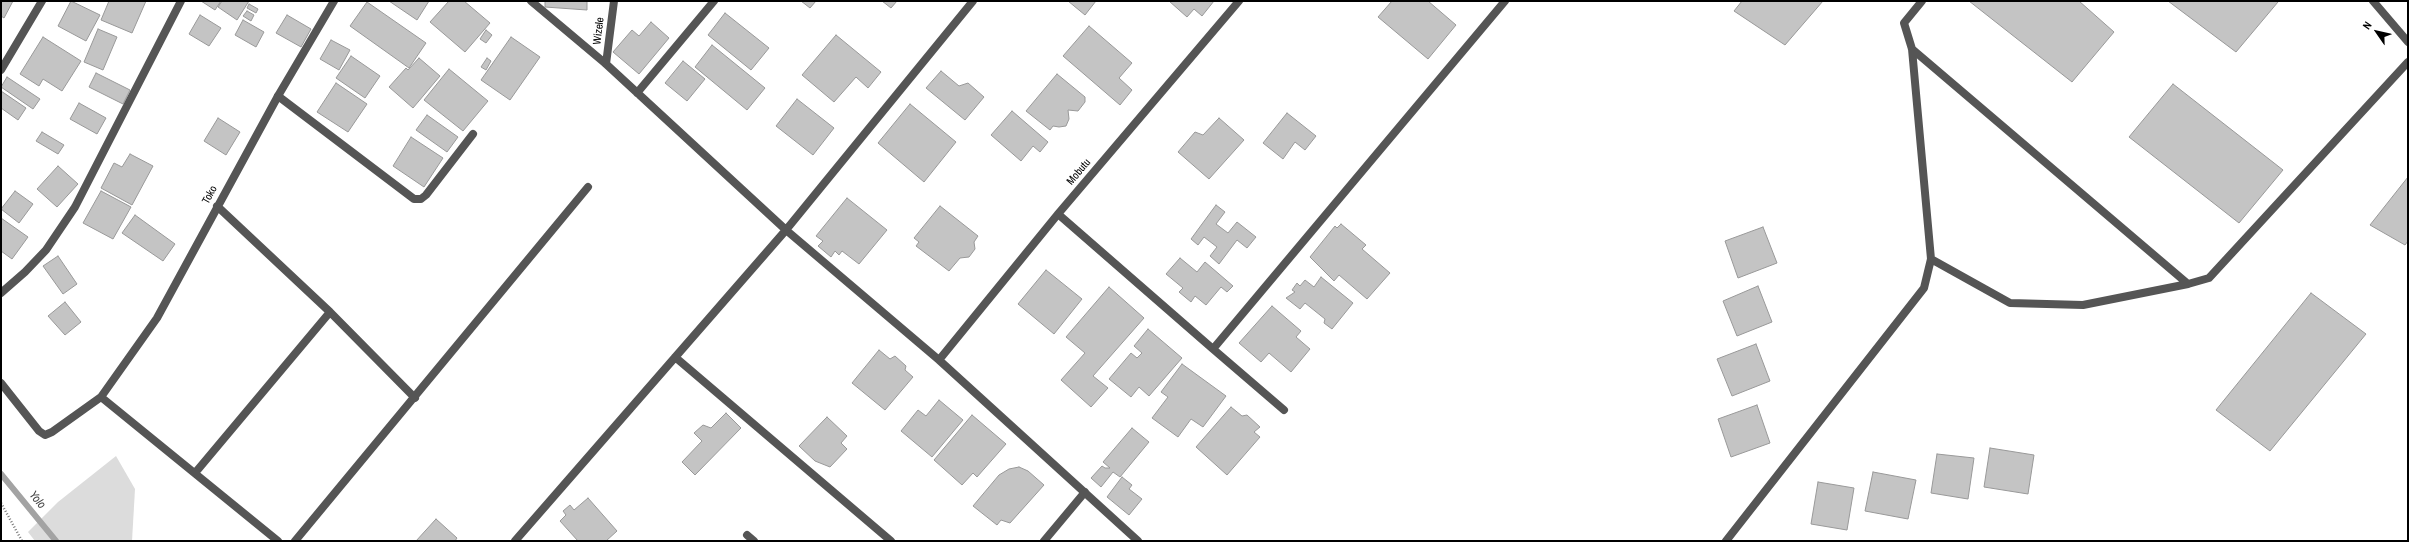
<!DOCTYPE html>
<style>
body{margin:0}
#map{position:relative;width:2409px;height:542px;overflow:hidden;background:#fff;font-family:"Archivo Narrow",sans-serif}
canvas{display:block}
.frame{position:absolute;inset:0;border:2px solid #000;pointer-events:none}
.north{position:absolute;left:2357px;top:12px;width:40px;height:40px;-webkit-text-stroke:3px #fff;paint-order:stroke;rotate:304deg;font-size:11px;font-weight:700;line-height:16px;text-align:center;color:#000}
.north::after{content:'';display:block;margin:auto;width:14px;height:18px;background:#000;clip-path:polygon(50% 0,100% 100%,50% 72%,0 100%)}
</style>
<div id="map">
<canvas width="2409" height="542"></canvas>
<div class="frame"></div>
<div class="north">N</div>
</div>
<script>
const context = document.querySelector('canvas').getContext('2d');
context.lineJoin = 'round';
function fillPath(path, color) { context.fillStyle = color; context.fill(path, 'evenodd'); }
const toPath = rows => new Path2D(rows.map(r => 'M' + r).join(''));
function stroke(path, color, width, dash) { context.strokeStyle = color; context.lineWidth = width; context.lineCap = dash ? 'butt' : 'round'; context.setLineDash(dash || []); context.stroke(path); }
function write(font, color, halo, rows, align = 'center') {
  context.font = font + ' "Archivo Narrow",sans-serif'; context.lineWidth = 3; context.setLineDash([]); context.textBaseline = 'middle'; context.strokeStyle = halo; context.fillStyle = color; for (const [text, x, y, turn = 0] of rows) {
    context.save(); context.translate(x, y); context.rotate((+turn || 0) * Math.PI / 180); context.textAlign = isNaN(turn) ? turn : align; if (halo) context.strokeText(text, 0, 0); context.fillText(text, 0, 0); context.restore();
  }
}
fillPath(toPath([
 [116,456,135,489,132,541,35,541,28,532,58,502]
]), '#dcdcdc');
stroke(toPath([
 [1,474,56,541]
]), '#a3a3a3', 6);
const building = toPath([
 [1,1,13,1,4,18,1,16,1,1],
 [71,1,100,15,86,41,58,26,71,1],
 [109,1,146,1,132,33,101,20,109,1],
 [201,1,221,1,215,10,201,1],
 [222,1,249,1,237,20,218,7,222,1],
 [389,1,429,1,417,20,389,1],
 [449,1,464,1,490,23,465,52,430,22,449,1],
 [545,1,587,1,587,10,545,7,545,1],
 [801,1,816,1,810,8,801,1],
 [882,1,897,1,891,8,882,1],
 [1068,1,1096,1,1085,15,1068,1],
 [1169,1,1214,1,1202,16,1194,9,1187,17,1169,1],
 [1392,1,1428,1,1456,25,1428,59,1378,17,1392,1],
 [1742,1,1823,1,1785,45,1734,11,1742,1],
 [1969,1,2079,1,2114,32,2072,82,1969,1],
 [2168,1,2277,1,2278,2,2236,52,2168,1],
 [367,2,426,43,409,68,350,26,367,2],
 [249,4,258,9,256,13,247,8,249,4],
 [247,11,254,15,251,21,243,16,247,11],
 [725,13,769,48,751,70,708,35,725,13],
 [200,15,221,28,209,46,189,34,200,15],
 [287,15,311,29,301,47,276,33,287,15],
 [243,20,264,32,256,47,235,35,243,20],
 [651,22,669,38,639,74,613,52,632,30,639,36,651,22],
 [1089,26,1132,63,1119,78,1132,90,1120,105,1063,56,1089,26],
 [98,29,117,37,103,70,84,62,98,29],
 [486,30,492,35,486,43,480,39,486,30],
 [836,35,881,72,868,88,856,77,834,102,802,75,836,35],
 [43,37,81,61,62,91,43,79,39,86,20,74,43,37],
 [511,37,540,57,510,100,481,80,511,37],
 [331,40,350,50,339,70,320,59,331,40],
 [712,45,765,88,747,110,695,67,712,45],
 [351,56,380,76,365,98,336,78,351,56],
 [419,58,440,76,413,108,389,87,406,68,408,70,419,58],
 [487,58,491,61,486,70,481,67,487,58],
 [683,61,705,79,687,101,665,83,683,61],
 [449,69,488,101,463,131,424,100,449,69],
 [941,71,959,86,968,83,984,97,965,120,926,88,941,71],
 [96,73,130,90,123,104,89,87,96,73],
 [1057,74,1085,97,1085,102,1078,111,1068,110,1069,119,1066,126,1059,127,1053,126,1050,130,1026,111,1057,74],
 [7,77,40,99,33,109,1,87,7,77],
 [336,83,367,104,348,132,317,112,336,83],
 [2173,84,2283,170,2239,223,2129,137,2173,84],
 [1,91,26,108,18,120,1,108,1,91],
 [797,99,834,128,813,155,776,126,797,99],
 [79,103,106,118,97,134,70,119,79,103],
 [910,104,956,142,924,182,878,143,910,104],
 [1012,111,1048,142,1040,152,1033,146,1021,161,991,135,1012,111],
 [1287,113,1316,136,1305,150,1295,142,1283,159,1263,143,1287,113],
 [427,115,458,137,447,152,416,130,427,115],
 [218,118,240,132,226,155,204,141,218,118],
 [1219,118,1244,140,1209,179,1178,152,1195,132,1203,135,1219,118],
 [42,132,64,145,58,154,36,141,42,132],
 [411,137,443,158,424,187,393,166,411,137],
 [130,154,153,166,132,205,101,188,114,163,122,167,130,154],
 [58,166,78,184,57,207,37,189,58,166],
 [2408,177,2408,241,2405,245,2370,225,2408,177],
 [15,191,33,204,19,223,1,209,15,191],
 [101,191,131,207,113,239,83,223,101,191],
 [847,198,887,230,859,264,842,251,839,255,835,251,831,257,818,246,823,241,816,236,847,198],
 [1216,205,1225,212,1216,224,1228,233,1237,222,1256,237,1247,248,1237,240,1219,264,1210,256,1217,247,1204,237,1198,245,1191,239,1216,205],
 [940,206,978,236,974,242,975,249,969,257,960,258,949,271,916,246,919,242,914,238,940,206],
 [135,215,175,244,163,261,122,233,135,215],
 [1,218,28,237,12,259,1,251,1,218],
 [1341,224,1366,245,1362,249,1390,273,1367,299,1339,275,1334,281,1310,257,1335,226,1337,228,1341,224],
 [1763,227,1777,263,1738,278,1725,241,1763,227],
 [58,256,77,284,63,294,43,266,58,256],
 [1180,258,1197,272,1205,262,1233,286,1227,292,1221,287,1206,305,1195,296,1191,302,1179,292,1183,288,1166,274,1180,258],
 [1046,270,1082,299,1054,334,1018,304,1046,270],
 [1321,277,1353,303,1332,329,1324,323,1325,319,1305,303,1300,309,1286,298,1295,292,1292,290,1297,283,1300,286,1305,280,1314,287,1321,277],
 [1758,286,1772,322,1737,336,1723,301,1758,286],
 [1109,287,1144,318,1093,376,1108,388,1091,407,1061,380,1085,353,1066,337,1109,287],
 [2311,293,2366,334,2270,451,2216,410,2311,293],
 [65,302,81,322,65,335,48,316,65,302],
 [1272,306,1301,331,1296,337,1310,349,1291,372,1269,353,1261,362,1239,343,1272,306],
 [1148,329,1182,358,1149,396,1139,387,1131,397,1109,379,1131,353,1137,358,1142,353,1134,346,1148,329],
 [1756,344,1770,381,1732,396,1717,359,1756,344],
 [879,350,890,359,895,356,906,366,905,370,913,377,885,410,852,383,879,350],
 [1182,364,1226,396,1203,427,1191,419,1178,437,1152,418,1168,397,1161,392,1182,364],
 [939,400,963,420,932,457,901,431,918,410,926,416,939,400],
 [1757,405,1770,443,1731,457,1718,419,1757,405],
 [1231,407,1242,416,1247,415,1260,427,1254,432,1260,437,1227,475,1196,447,1231,407],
 [726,413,741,428,695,475,682,462,702,441,694,433,703,425,711,428,726,413],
 [972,415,1006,444,977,477,973,473,962,485,934,460,972,415],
 [827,417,847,436,841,443,847,449,830,467,815,461,799,446,827,417],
 [1132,428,1149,442,1120,477,1113,472,1101,487,1091,478,1102,466,1105,468,1110,468,1103,462,1132,428],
 [1990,448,2034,455,2028,494,1984,487,1990,448],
 [1937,454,1974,458,1968,499,1931,493,1937,454],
 [1019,467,1028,471,1044,485,1010,523,1001,520,997,525,973,506,999,475,1009,469,1019,467],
 [1873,472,1916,480,1908,519,1865,511,1873,472],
 [1122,477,1132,485,1129,489,1142,499,1129,515,1107,497,1122,477],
 [1818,482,1854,488,1847,530,1811,524,1818,482],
 [588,498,617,531,606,541,578,541,560,521,566,515,563,511,570,505,574,510,588,498],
 [436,519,457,538,455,541,416,541,436,519]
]);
fillPath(building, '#c4c4c4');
stroke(building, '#999', 1);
stroke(toPath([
 [1,503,22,541]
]), '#777', 2.5, [1, 2]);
stroke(toPath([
 [1912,49,2188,284,2209,278,2408,62],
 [278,96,414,199,421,199,426,195,473,134],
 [1931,259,2010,303,2083,305,2188,284],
 [1726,541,1924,288,1931,259,1912,49,1904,23,1922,1]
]), '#555', 8);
stroke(toPath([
 [531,1,606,64,786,230,939,360,1138,541],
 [2373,1,2408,42],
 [606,64,614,1],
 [1,70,42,1],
 [637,93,714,1],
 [217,206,330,312,415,398],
 [1058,214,1213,349,1505,1],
 [1,293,25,272,46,250,75,207,181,1],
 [1213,349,1284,410],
 [675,357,891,541],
 [939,360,1058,214,1239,1],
 [1,383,39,431,45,435,52,432,101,397,157,318,278,96,334,1],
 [101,397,278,541],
 [195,473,330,312],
 [747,535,754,541],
 [295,541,588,187],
 [515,541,786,230,973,1],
 [1044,541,1085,492]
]), '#555', 8);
write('11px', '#000', '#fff', [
 ["Wizele",599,31,-83],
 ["Mobutu",1079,172,-50],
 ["Toko",210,195,-61]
]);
write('italic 12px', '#444', '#fff', [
 ["Yolo",37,500,51]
]);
</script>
